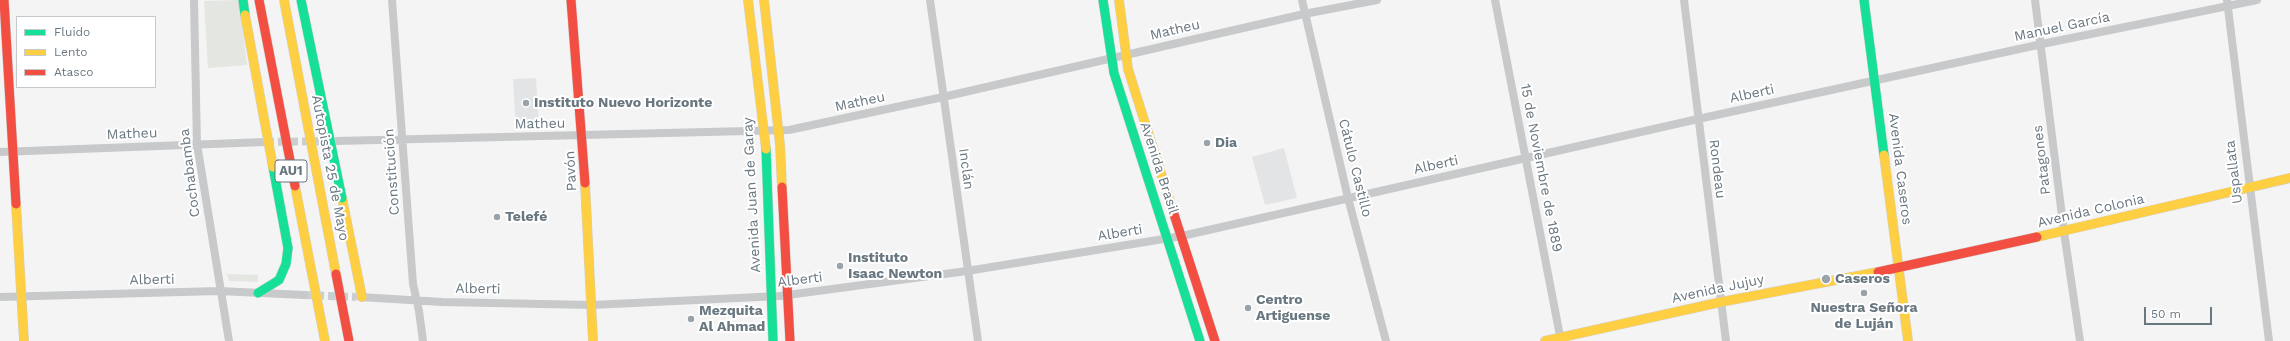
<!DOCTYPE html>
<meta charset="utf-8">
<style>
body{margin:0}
#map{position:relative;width:2290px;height:341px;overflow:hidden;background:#f4f4f4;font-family:"Work Sans",sans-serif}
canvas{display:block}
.legend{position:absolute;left:16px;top:16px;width:140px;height:72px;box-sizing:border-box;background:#fff;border:1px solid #c3c9cc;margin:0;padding:5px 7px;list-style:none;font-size:12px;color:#697780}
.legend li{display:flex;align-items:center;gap:8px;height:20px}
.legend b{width:20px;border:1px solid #c3c9cc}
.scale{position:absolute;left:2144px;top:307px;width:68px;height:18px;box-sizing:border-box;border:2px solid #697780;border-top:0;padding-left:5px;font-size:12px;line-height:14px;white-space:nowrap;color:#697780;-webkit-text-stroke:3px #fff;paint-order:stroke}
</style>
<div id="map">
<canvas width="2290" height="341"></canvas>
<ul class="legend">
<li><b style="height:5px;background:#16e098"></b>Fluido</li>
<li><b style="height:5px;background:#ffcf43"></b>Lento</li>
<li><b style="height:5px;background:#f24e42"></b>Atasco</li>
</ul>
<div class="scale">50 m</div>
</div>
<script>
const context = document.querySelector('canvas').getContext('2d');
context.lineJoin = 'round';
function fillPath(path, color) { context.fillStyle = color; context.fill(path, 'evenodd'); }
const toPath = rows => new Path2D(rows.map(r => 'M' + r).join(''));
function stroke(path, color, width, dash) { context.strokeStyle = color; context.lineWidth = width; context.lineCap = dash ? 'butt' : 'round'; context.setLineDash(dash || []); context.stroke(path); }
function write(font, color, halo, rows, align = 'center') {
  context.font = font + ' "Work Sans",sans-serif'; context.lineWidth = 4; context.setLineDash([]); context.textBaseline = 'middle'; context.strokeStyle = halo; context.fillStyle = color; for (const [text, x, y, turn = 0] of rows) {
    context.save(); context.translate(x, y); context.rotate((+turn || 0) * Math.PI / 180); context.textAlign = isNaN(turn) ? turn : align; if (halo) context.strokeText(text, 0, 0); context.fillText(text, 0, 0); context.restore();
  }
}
fillPath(toPath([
 [536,78,539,126,516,128,513,79],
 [1284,148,1297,198,1265,205,1252,157]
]), '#e3e4e5');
fillPath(toPath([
 [239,0,247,65,208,68,204,1],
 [227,274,258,275,258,282,229,281]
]), '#e4e6e1');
stroke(toPath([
 [266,142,332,141],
 [304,295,356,297]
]), '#caced1', 8, [8, 4]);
const fast = toPath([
 [243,0,245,15],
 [1103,0,1114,73,1200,341],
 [1864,0,1884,155],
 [766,149,773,341],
 [258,293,279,280,286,264,288,248]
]);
const slow = toPath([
 [748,0,766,149],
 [764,0,780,145,782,187],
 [1119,0,1128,69,1170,202],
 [1884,155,1908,341],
 [585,183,593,341],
 [342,198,362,297],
 [16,204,24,341],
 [2037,237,2290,178],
 [1545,341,1721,302,1878,272]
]);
const jam = toPath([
 [4,0,16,204],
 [571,0,585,183],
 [782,187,790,341],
 [1170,202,1215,341],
 [1878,272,2037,237]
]);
stroke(fast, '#d0d1d1', 10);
stroke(slow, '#d0d1d1', 10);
stroke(jam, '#d0d1d1', 10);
stroke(toPath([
 [194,0,197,144,229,341],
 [392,0,413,284,419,311,423,341],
 [930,0,978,341],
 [1302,0,1348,198,1386,341],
 [1495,0,1561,341],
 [1684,0,1726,341],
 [2035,0,2064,232,2080,341],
 [2227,0,2269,341],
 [337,141,789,130,943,97,1304,14,1377,0],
 [0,152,265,142],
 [0,297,219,291,304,295],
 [360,297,442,302,592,305,780,296,967,271,1182,236,1698,119,2042,44,2257,0]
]), '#c7c9ca', 8);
stroke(fast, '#16e098', 9);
stroke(slow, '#ffcf43', 9);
stroke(jam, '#f24e42', 9);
const fastBridge = toPath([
 [301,0,342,198],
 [273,167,288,248]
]);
const slowBridge = toPath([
 [284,0,336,274],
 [245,15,273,167],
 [295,186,325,341]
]);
const jamBridge = toPath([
 [259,0,295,186],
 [336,274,349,341]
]);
stroke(fastBridge, '#d0d1d1', 10, []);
stroke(slowBridge, '#d0d1d1', 10, []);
stroke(jamBridge, '#d0d1d1', 10, []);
stroke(fastBridge, '#16e098', 9);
stroke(slowBridge, '#ffcf43', 9);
stroke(jamBridge, '#f24e42', 9);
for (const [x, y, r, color] of [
 [526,103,4,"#9aa3a9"],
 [1207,143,4,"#9aa3a9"],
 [497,217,4,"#9aa3a9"],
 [840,266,4,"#9aa3a9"],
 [1826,279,5,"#9aa3a9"],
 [1864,293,4,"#9aa3a9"],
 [1248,308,4,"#9aa3a9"],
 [691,319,4,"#9aa3a9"]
]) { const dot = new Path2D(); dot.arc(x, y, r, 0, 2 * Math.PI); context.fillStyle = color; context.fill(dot); stroke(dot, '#fff', 1.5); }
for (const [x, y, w] of [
 [291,171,32]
]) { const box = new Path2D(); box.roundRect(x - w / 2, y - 11, w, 22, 3); context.fillStyle = '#fff'; context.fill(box); stroke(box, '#697780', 1); }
write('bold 13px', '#697780', null, [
 ["AU1",291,171]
]);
write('14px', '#697780', '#fff', [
 ["Manuel García",2062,27,-12],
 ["Matheu",1175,30,-13],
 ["Alberti",1752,94,-12],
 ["Matheu",860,102,-12],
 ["Matheu",540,124,-1],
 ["Matheu",132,134,-2],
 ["Patagones",2042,160,-97],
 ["Alberti",1436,165,-12],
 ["Autopista 25 de Mayo",330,168,79],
 ["Avenida Brasil",1159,168,72],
 ["Cátulo Castillo",1355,168,76],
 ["15 de Noviembre de 1889",1541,168,79],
 ["Inclán",966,169,82],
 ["Rondeau",1717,169,83],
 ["Avenida Caseros",1900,169,83],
 ["Pavón",571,171,-93],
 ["Constitución",392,172,-94],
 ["Uspallata",2234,172,-97],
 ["Cochabamba",190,173,-97],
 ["Avenida Juan de Garay",752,195,-93],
 ["Avenida Colonia",2091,211,-13],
 ["Alberti",1120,233,-9],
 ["Alberti",152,280,-1],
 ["Alberti",800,280,-7],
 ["Alberti",478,289,1],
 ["Avenida Jujuy",1718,289,-12]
]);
write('bold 14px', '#697780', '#fff', [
 ["Instituto Nuevo Horizonte",534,103],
 ["Dia",1215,143],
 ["Telefé",505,217],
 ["Instituto",848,258],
 ["Isaac Newton",848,274],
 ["Caseros",1835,279],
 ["Centro",1256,300],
 ["Artiguense",1256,316],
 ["Nuestra Señora",1864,308,"center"],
 ["de Luján",1864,324,"center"],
 ["Mezquita",699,311],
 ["Al Ahmad",699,327]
], 'left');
</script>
